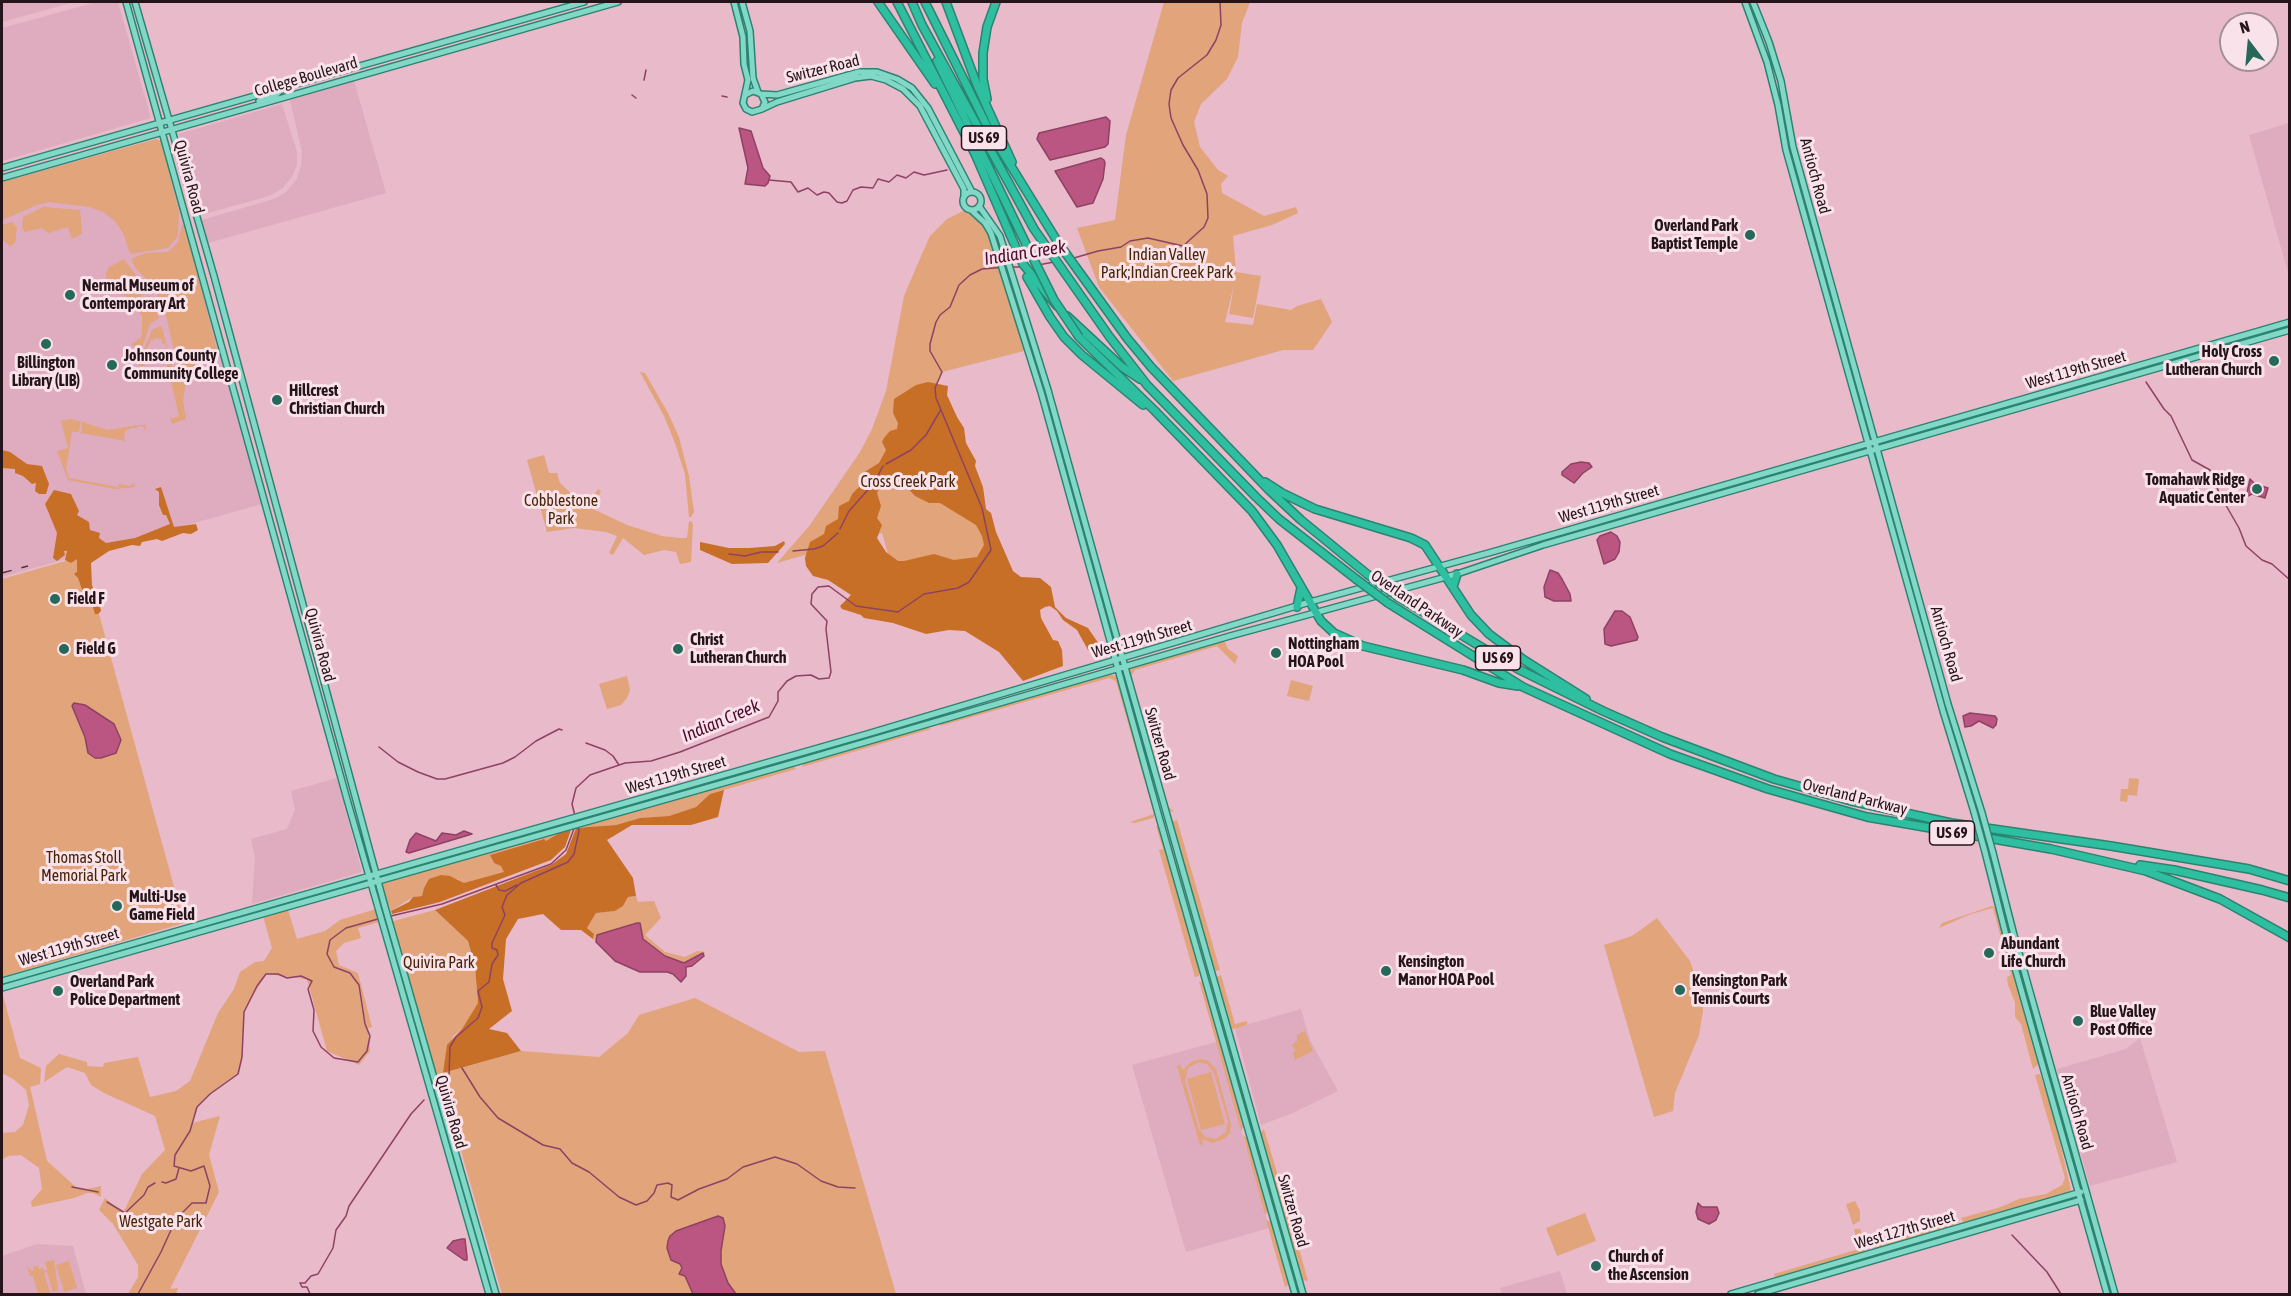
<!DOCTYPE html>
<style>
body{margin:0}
#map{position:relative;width:2291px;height:1296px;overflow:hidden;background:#e8baca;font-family:"Asap Condensed",sans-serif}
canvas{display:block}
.frame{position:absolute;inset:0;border:3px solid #25151b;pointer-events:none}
.north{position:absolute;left:2219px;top:12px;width:60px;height:60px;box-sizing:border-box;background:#fae2ea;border:2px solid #a59097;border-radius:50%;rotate:344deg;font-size:16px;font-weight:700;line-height:24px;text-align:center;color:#25151b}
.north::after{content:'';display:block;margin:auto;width:21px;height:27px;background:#266859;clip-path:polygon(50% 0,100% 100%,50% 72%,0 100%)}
</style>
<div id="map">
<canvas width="2291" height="1296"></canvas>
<div class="frame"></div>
<div class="north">N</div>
</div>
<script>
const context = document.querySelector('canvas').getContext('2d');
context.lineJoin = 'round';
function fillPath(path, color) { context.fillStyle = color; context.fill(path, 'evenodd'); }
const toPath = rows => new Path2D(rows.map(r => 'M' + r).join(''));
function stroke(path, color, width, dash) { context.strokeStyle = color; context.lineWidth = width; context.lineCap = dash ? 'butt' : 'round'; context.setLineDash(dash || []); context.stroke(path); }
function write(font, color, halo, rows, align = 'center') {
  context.font = font + ' "Asap Condensed",sans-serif'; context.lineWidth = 6; context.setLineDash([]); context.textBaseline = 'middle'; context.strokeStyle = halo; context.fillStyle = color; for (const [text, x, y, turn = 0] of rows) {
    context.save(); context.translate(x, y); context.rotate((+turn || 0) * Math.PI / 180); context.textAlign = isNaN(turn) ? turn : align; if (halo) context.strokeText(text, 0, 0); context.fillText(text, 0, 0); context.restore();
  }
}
fillPath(toPath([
 [2,2,74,2,2,22],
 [97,2,118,2,151,118,2,161,2,28],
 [354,81,386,193,208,243,202,220,274,199,286,192,297,179,301,166,302,152,290,100],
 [282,104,297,152,297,164,292,177,283,188,269,196,201,215,179,134],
 [2289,123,2290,123,2289,276,2249,135],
 [161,142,262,504,2,577,2,184],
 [337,778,362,872,252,904,255,857,251,839,287,829,295,810,291,791],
 [1301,1009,1310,1040,1338,1091,1293,1113,1261,1125,1235,1028],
 [2140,1038,2177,1162,2090,1186,2057,1069,2126,1049],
 [1216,1042,1269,1228,1186,1252,1132,1065],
 [37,1244,73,1246,86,1294,2,1294,2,1256],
 [1560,1271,1567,1294,1502,1294,1500,1288]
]), '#dfabbe');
fillPath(toPath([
 [1164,2,1250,2,1242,23,1238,57,1227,79,1201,104,1194,122,1200,147,1218,170,1228,176,1221,184,1222,193,1264,216,1296,207,1298,213,1272,225,1233,236,1236,272,1261,276,1253,318,1229,314,1234,285,1225,322,1253,325,1257,304,1291,310,1297,306,1321,299,1332,322,1313,350,1283,350,1173,381,1099,287,1077,228,1115,220,1126,135],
 [156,139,161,141,179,211,178,236,168,248,130,254,124,235,116,222,103,212,89,207,49,202,37,205,2,220,2,182],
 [43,207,80,210,82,234,72,239,68,227,48,233,42,228,25,232,22,228,23,217],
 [965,210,973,214,991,235,1024,351,942,372,935,388,991,550,904,608,882,533,777,563,810,525,860,452,872,429,886,391,904,296,921,256,930,236,947,219],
 [12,222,17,227,15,243,10,246,2,239,2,225],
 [182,225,184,225,187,235,218,353,201,359,190,369,184,371,177,365,167,319,159,298,152,284,136,269,131,259,146,253,168,252,178,242],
 [124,259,147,290,147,292,137,300,116,293,107,282,106,273,109,267],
 [149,295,159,318,150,324,143,345,138,350,131,344,137,341,138,338,141,339,142,331,142,315,136,310,141,301],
 [161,326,162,328,172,366,186,382,183,401,186,419,172,424,170,419,179,416,173,390,168,372,165,372,167,365,171,363,165,343,162,344,162,339,155,338,153,341,151,340,144,354,146,357,143,357,143,364,146,366,140,366,136,361,145,347,152,330],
 [640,372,645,373,668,413,679,437,689,476,694,512,691,517,689,517,685,474,675,443,664,416],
 [71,419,81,422,79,432,72,432,66,469,69,478,118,487,119,484,130,486,134,483,135,487,115,489,68,480,57,451,68,448,61,421],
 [82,422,108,430,140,425,145,425,146,427,145,431,144,427,138,426,137,428,131,428,125,431,124,439,126,441,81,433],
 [544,455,549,473,557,473,560,483,576,498,587,505,598,489,601,491,591,508,627,525,662,536,680,538,687,538,689,521,692,522,693,525,691,562,680,564,676,552,664,550,644,555,623,538,613,555,609,553,617,536,606,532,574,528,547,532,527,460],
 [83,556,184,923,2,977,2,579],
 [1220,641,1225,642,1228,649,1238,656,1235,664,1217,646,1135,670,1131,676,1168,807,1174,811,1169,812,1128,671,1132,667],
 [1109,673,1117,677,1155,811,1155,815,1153,818,1135,823,1130,822,1154,814,1116,681,1109,678,940,726,941,722],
 [627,676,630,690,627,698,621,705,607,709,599,684],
 [1291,680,1313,686,1309,701,1287,696],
 [927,726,931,729,802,767,804,763],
 [793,766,796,769,710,794,696,807,669,816,640,818,616,825,585,828,585,824],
 [2129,778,2139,779,2137,796,2128,795,2127,802,2120,801,2121,789,2128,789],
 [1177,820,1220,970,1216,971,1212,969,1171,822],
 [1156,826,1160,827,1200,970,1199,976,1195,977,1159,850,1163,849],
 [559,831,561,832,546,841,543,839,490,855,494,863,501,865,505,872,464,884,458,879,424,891,422,896,413,897,391,911,389,905,386,904,382,883],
 [636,896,638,902,654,901,661,918,645,935,665,952,685,957,697,951,705,952,704,954,702,953,684,963,665,956,643,939,639,923,597,935,596,942,593,939,594,934,587,928,596,913,615,911,623,906,628,897],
 [1992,906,1997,908,2039,1064,2033,1069,2021,1024,2015,1017,2015,1002,2008,985,2007,977,2011,975,1993,908,1971,914,1939,928,1942,923],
 [376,909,379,922,358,928,361,938,344,943,336,951,339,965,358,973,372,1027,368,1028,370,1051,359,1065,327,1051,307,979,266,974,244,1011,242,1057,238,1074,210,1094,197,1107,192,1123,220,1116,209,1155,219,1192,170,1289,178,1288,176,1294,128,1294,138,1277,138,1265,113,1224,99,1210,105,1198,123,1213,142,1174,165,1150,155,1116,104,1093,91,1085,85,1073,67,1067,44,1082,46,1066,59,1054,87,1062,87,1066,103,1067,104,1063,138,1057,150,1097,176,1091,190,1081,218,1013,234,989,240,972,255,962,264,961,272,948,263,916,288,910,297,939,325,931,340,920],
 [435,910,468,941,475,966,478,1003,462,1029,453,1036,446,1055,444,1073,521,1051,599,1057,628,1033,639,1015,695,998,799,1052,825,1051,896,1294,502,1294,439,1074,434,1075,390,922],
 [1657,918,1690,961,1701,993,1703,1011,1699,1035,1675,1093,1673,1111,1654,1117,1604,945,1632,936],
 [1221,975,1235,1024,1247,1021,1247,1025,1230,1030,1216,977],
 [1199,981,1204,984,1244,1125,1241,1131],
 [2,992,20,1058,41,1068,40,1084,30,1087,47,1161,77,1188,88,1189,101,1186,101,1197,93,1193,87,1193,74,1198,32,1207,31,1202,42,1189,39,1168,21,1155,8,1156,2,1160,2,1133,15,1132,23,1125,29,1105,26,1090,13,1079,2,1073],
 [1305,1031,1313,1051,1295,1060,1293,1053,1295,1051,1292,1045,1297,1041,1297,1035],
 [1201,1059,1208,1061,1216,1069,1231,1125,1230,1133,1224,1139,1212,1143,1202,1139,1203,1144,1200,1145,1177,1066,1180,1065,1183,1070,1191,1062],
 [1199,1062,1207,1064,1214,1073,1228,1121,1226,1132,1216,1139,1205,1137,1199,1129,1185,1081,1188,1068],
 [1211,1072,1225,1124,1201,1130,1187,1079],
 [2040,1074,2052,1109,2071,1190,2065,1194,1964,1223,1961,1218,2001,1207,2019,1199,2046,1194,2062,1185,2065,1178,2035,1075],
 [1264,1129,1292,1223,1308,1281,1302,1280,1259,1135],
 [1243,1135,1248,1139,1269,1210,1265,1215],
 [1855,1201,1860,1211,1860,1221,1853,1225,1846,1204],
 [1585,1213,1596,1241,1557,1256,1546,1228],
 [1266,1220,1272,1222,1289,1281,1288,1285,1285,1287],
 [1958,1220,1957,1224,1955,1226,1876,1249,1873,1246,1892,1240,1892,1236],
 [1854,1229,1860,1229,1861,1231,1865,1252,1776,1279,1774,1274,1859,1249],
 [54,1260,58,1290,53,1292,47,1272,44,1273,50,1293,38,1294,33,1276,30,1276,27,1266,32,1271,34,1270,33,1267,38,1266,39,1269,43,1268,44,1271,47,1270,45,1262],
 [69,1261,77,1288,64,1292,56,1265]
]), '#e1a47b');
fillPath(toPath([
 [928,382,948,386,947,395,957,417,964,428,966,443,976,461,975,466,983,487,986,509,991,513,996,532,1013,571,1021,577,1040,578,1051,587,1055,607,1066,618,1088,628,1101,647,1102,653,1099,655,1088,650,1077,630,1063,620,1057,611,1050,606,1045,607,1040,610,1041,618,1053,640,1058,641,1062,650,1063,666,1023,681,999,652,965,631,949,630,926,634,893,623,864,618,861,615,842,609,840,606,851,595,828,580,813,576,806,566,805,558,810,542,824,534,826,526,838,519,839,506,849,501,852,494,863,483,863,473,879,463,886,450,882,442,884,438,890,431,897,429,898,423,893,413,894,399,916,385],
 [893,478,904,484,915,496,929,503,940,503,976,525,982,536,984,545,977,557,954,560,934,554,904,561,898,561,886,552,877,538,882,525,877,518,881,506,877,493,881,483],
 [2,450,10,452,27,464,42,466,49,484,46,494,39,494,35,491,36,483,32,484,23,476,15,473,15,469,2,468],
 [161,487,174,527,196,524,198,530,191,534,183,533,162,541,157,539,142,542,140,546,132,545,109,551,91,563,92,585,95,594,100,594,99,601,101,611,98,614,95,614,92,604,90,599,85,598,78,578,74,574,77,572,77,559,71,563,65,560,67,551,64,551,65,555,57,561,53,558,57,533,45,504,54,490,71,494,79,511,77,515,89,522,90,530,100,533,99,538,106,543,135,538,170,524,166,515,163,515,159,505,159,492,155,489],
 [784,541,785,544,768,563,732,564,700,550,700,542,729,548,749,548,775,546],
 [724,790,718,817,691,825,632,825,607,840,633,878,636,896,628,897,623,906,615,911,596,913,587,928,594,934,593,939,581,930,561,930,543,914,518,919,506,939,503,979,512,1011,489,1029,507,1033,521,1051,443,1073,447,1045,462,1029,478,1003,475,966,468,941,435,910,551,865,566,854,576,828,616,825,640,818,669,816,696,807,710,794],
 [571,830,565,847,551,860,440,902,392,914,391,911,409,902,413,897,422,896,424,888,429,879,441,875,450,876,464,883,504,872,501,866,494,863,490,855,544,839,546,841,561,832]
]), '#c86f27');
const water = toPath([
 [1106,117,1110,121,1108,144,1105,147,1050,160,1037,139,1039,133,1106,117],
 [739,128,751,131,763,168,770,176,768,183,765,186,745,184,748,168,739,128],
 [1101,158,1104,160,1105,163,1103,179,1093,203,1077,207,1055,171,1101,158],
 [1581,462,1589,463,1592,467,1583,473,1574,483,1562,475,1562,472,1571,464,1581,462],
 [2250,479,2255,484,2268,488,2265,498,2252,494,2246,497,2250,479],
 [1611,532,1617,536,1620,542,1619,552,1615,559,1604,564,1597,540,1600,536,1611,532],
 [1550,570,1558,573,1562,579,1570,594,1571,601,1554,601,1545,597,1544,587,1550,570],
 [1615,611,1622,611,1630,617,1638,637,1637,640,1611,646,1605,644,1604,629,1615,611],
 [74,703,85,705,114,724,121,740,116,753,101,758,95,758,88,753,85,737,72,706,74,703],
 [1970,713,1995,716,1997,719,1996,725,1993,728,1979,721,1971,726,1965,727,1963,716,1970,713],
 [464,831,472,834,409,853,406,852,410,840,416,833,436,841,442,833,456,835,464,831],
 [637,923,640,923,643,939,665,956,684,963,703,953,704,956,692,966,686,967,686,976,681,982,673,974,667,972,640,972,615,961,596,942,597,935,637,923],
 [1698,1203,1702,1207,1717,1207,1719,1213,1716,1220,1709,1224,1698,1219,1696,1212,1698,1203],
 [718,1216,723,1218,725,1226,721,1251,721,1264,728,1283,736,1294,693,1294,685,1276,679,1274,682,1268,680,1264,671,1260,667,1248,668,1241,670,1236,676,1231,718,1216],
 [462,1239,465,1239,467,1257,467,1260,464,1260,447,1248,453,1241,462,1239]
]);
fillPath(water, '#bb5682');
stroke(water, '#8e4263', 1.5);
stroke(toPath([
 [644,80,646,70],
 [632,95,636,98],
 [722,96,727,97],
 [769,180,791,182,798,192,808,188,817,195,824,192,829,193,837,202,842,203,847,201,853,190,861,187,873,188,878,179,889,182,897,175,906,178,914,172,924,175,947,170],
 [1074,258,1098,251,1121,247,1130,241,1148,238,1183,246,1204,227,1208,218,1207,194,1198,170,1183,145,1171,118,1169,104,1171,90,1178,78,1207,55,1216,40,1221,25,1220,2],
 [1038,265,1054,262],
 [1012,267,1022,267],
 [2146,382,2164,409,2171,416,2192,460,2210,470,2220,495,2239,528,2246,546,2262,560,2272,564,2290,580],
 [886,464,911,450,926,435,940,411],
 [840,529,849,511,874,483,883,466],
 [793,551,814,549,823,546,838,533],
 [729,554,745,556,761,552,778,552],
 [586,743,605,750,613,756,619,765],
 [379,747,398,762,418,772,437,779,445,779,503,763,515,757,536,741,559,729,562,730],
 [575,816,572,804,576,788,590,775,625,763,651,761,680,752,769,717,778,701,778,692,787,681,796,676,811,675,819,679,829,678,831,672,826,629,827,621,811,604,812,594,818,587,829,586,856,606,898,612,924,594,958,588,969,582,991,550,982,508,936,398,935,388,942,372,930,351,930,344,936,322,940,315,950,307,959,285,970,275,982,269,1007,267],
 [496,885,499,890,505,891,517,885],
 [391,916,442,904,551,864,566,850,575,826],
 [462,1068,480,1097,498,1118,543,1145,560,1149,572,1163,589,1172,619,1197,636,1205,647,1201,654,1193,657,1185,668,1183,672,1185,671,1197,678,1200,699,1189,727,1179,743,1167,775,1157,797,1164,821,1181,838,1187,855,1188],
 [445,1079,449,1076,450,1047,456,1037,478,1018,482,1007,478,991,489,982,492,964,498,955,497,950,492,948,492,943,505,915,502,907,507,895,521,883,568,862,574,854,579,831,578,827],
 [162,1182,166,1183,176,1179,179,1168],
 [72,1187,98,1192],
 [107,1202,125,1213,144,1195,148,1187,155,1183],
 [2012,1235,2047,1272,2061,1294],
 [138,1294,161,1252,176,1219,192,1203,206,1203,210,1186,204,1166,191,1171,174,1166,175,1155,190,1131,197,1107,210,1094,238,1074,242,1057,244,1012,257,986,266,974,278,974,287,978,301,976,312,981,308,989,314,1010,313,1031,321,1047,334,1058,358,1062,367,1051,370,1036,365,1024,359,985,350,973,334,967,327,954,330,940,346,928,378,919],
 [310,1294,307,1287,302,1287,300,1283,305,1283,311,1276,318,1274,333,1248,336,1230,346,1216,349,1206,411,1114,424,1100]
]), '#8e4263', 1.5);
const major = toPath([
 [126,2,348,803,489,1294],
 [135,2,214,276,385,907,496,1294],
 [734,2,743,37,744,64,748,80,743,103,746,109,752,112,762,109,765,102,761,94,753,91,745,95],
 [742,2,750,31,753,78,758,92],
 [1745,2,1767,62,1778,105,1786,150,1943,711,1974,812],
 [1753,2,1769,42,1781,81,1793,147,1948,704,1982,813],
 [761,94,777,95,859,72,877,72,897,79,912,88,928,108,972,192],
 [259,101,276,95,284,87],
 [762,109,777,102,855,78,871,76,886,80,903,89,920,106,964,189,964,195],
 [2,168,584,2],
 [2,178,618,2],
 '963 201a9 9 0 1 1 18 0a9 9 0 1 1-18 0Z',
 [979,206,1000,236,1048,390,1125,667,1303,1294],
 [971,210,985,223,991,233,1041,392,1159,817,1295,1294],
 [1985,852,2008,943,2107,1294],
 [1993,853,2014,935,2115,1294],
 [2,981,867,734,1310,602,1492,552,2290,322],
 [2,988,797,762,1230,636,1457,574,1543,545,2290,330],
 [1731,1294,2081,1192],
 [1758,1294,2081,1200]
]);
const highway = toPath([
 [878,2,935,84],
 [897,2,975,154,1023,264,1057,306],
 [912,2,922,25,1034,229,1109,336,1147,385,1256,497,1279,519,1356,579],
 [925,2,990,132,1059,244,1127,338,1151,367,1269,490,1301,520,1367,574],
 [946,2,977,85,1012,162],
 [937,61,1026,244],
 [987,99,983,79,983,53,987,27,996,2],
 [1027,277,1050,317,1064,337,1082,355,1143,405],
 [1067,316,1122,367,1140,379],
 [1079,337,1155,411,1252,511,1277,545,1321,621,1334,633,1363,646,1463,670,1499,683,1518,686],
 [1265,482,1282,493,1315,509,1411,538,1425,545,1471,615,1489,634,1524,660,1586,699],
 [1453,587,1457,574],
 [1398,597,1518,669,1603,711,1662,737,1774,779,1851,801,1951,823,2111,846,2249,869,2290,881],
 [1388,603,1523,687,1670,754,1768,789,1867,817,2051,849,2146,871,2220,899,2290,938],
 [1297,607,1301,588],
 [2140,865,2174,870,2262,890,2290,898]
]);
stroke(major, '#2b8371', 8);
stroke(highway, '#2b8371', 10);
stroke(major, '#82d8c6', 5);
stroke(highway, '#2ebea0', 7);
stroke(toPath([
 [2,573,28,566]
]), '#4c363e', 1.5, [10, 10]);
const majorBridge = toPath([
 [1974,812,1985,852],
 [1982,813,1993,853]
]);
const highwayBridge = toPath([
 [1026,244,1054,300,1079,337],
 [1367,574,1398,597],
 [1356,579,1388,603]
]);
stroke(majorBridge, '#2b8371', 8, []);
stroke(highwayBridge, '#2b8371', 10, []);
stroke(majorBridge, '#82d8c6', 5);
stroke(highwayBridge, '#2ebea0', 7);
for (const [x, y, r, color] of [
 [1750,235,6,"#266859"],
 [70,295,6,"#266859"],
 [46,344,6,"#266859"],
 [2274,361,6,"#266859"],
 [112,365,6,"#266859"],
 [277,400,6,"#266859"],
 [2257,489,6,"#266859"],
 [55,599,6,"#266859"],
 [64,649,6,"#266859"],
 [678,649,6,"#266859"],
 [1276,653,6,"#266859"],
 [117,906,6,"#266859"],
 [1989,953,6,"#266859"],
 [1386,971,6,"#266859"],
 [1680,990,6,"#266859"],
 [58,991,6,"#266859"],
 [2078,1021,6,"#266859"],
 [1596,1266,6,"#266859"]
]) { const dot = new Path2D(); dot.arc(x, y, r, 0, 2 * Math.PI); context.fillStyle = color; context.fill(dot); stroke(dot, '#fae2ea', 2); }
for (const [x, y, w] of [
 [984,138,45],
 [1498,658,45],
 [1952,833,45]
]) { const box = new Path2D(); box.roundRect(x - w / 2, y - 12, w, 24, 4.5); context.fillStyle = '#fae2ea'; context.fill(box); stroke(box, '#25151b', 1.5); }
write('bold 15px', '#25151b', null, [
 ["US 69",984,138],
 ["US 69",1498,658],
 ["US 69",1952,833]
]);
write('16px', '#25151b', '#fae2ea', [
 ["Switzer Road",823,69,-14],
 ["College Boulevard",306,77,-16],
 ["Antioch Road",1815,176,75],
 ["Quivira Road",189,177,75],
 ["West 119th Street",2076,370,-16],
 ["West 119th Street",1609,504,-16],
 ["Overland Parkway",1417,604,34],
 ["West 119th Street",1142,639,-16],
 ["Antioch Road",1946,644,74],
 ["Quivira Road",320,645,75],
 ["Switzer Road",1160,744,74],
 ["West 119th Street",676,775,-16],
 ["Overland Parkway",1855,797,14],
 ["West 119th Street",69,947,-16],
 ["Quivira Road",451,1112,74],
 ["Antioch Road",2077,1112,74],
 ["Switzer Road",1293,1211,74],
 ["West 127th Street",1905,1230,-16]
]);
write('bold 16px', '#25151b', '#fae2ea', [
 ["Overland Park",1738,226,"right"],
 ["Baptist Temple",1738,244,"right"],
 ["Nermal Museum of",82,286],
 ["Contemporary Art",82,304],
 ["Holy Cross",2262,352,"right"],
 ["Lutheran Church",2262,370,"right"],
 ["Johnson County",124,356],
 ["Community College",124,374],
 ["Billington",46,363,"center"],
 ["Library (LIB)",46,381,"center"],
 ["Hillcrest",289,391],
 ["Christian Church",289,409],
 ["Tomahawk Ridge",2245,480,"right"],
 ["Aquatic Center",2245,498,"right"],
 ["Field F",67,599],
 ["Christ",690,640],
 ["Lutheran Church",690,658],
 ["Nottingham",1288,644],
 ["HOA Pool",1288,662],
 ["Field G",76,649],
 ["Multi-Use",129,897],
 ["Game Field",129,915],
 ["Abundant",2001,944],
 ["Life Church",2001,962],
 ["Kensington",1398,962],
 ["Manor HOA Pool",1398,980],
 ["Kensington Park",1692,981],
 ["Tennis Courts",1692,999],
 ["Overland Park",70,982],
 ["Police Department",70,1000],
 ["Blue Valley",2090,1012],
 ["Post Office",2090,1030],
 ["Church of",1608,1257],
 ["the Ascension",1608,1275]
], 'left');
write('16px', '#472306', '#fae2ea', [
 ["Indian Valley",1167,255],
 ["Park;Indian Creek Park",1167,273],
 ["Cross Creek Park",908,482],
 ["Cobblestone",561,501],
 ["Park",561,519],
 ["Thomas Stoll",84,858],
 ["Memorial Park",84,876],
 ["Quivira Park",439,963],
 ["Westgate Park",161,1222]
]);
write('italic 18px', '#4e0c2e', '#fae2ea', [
 ["Indian Creek",1025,253,-9],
 ["Indian Creek",721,721,-23]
]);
</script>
